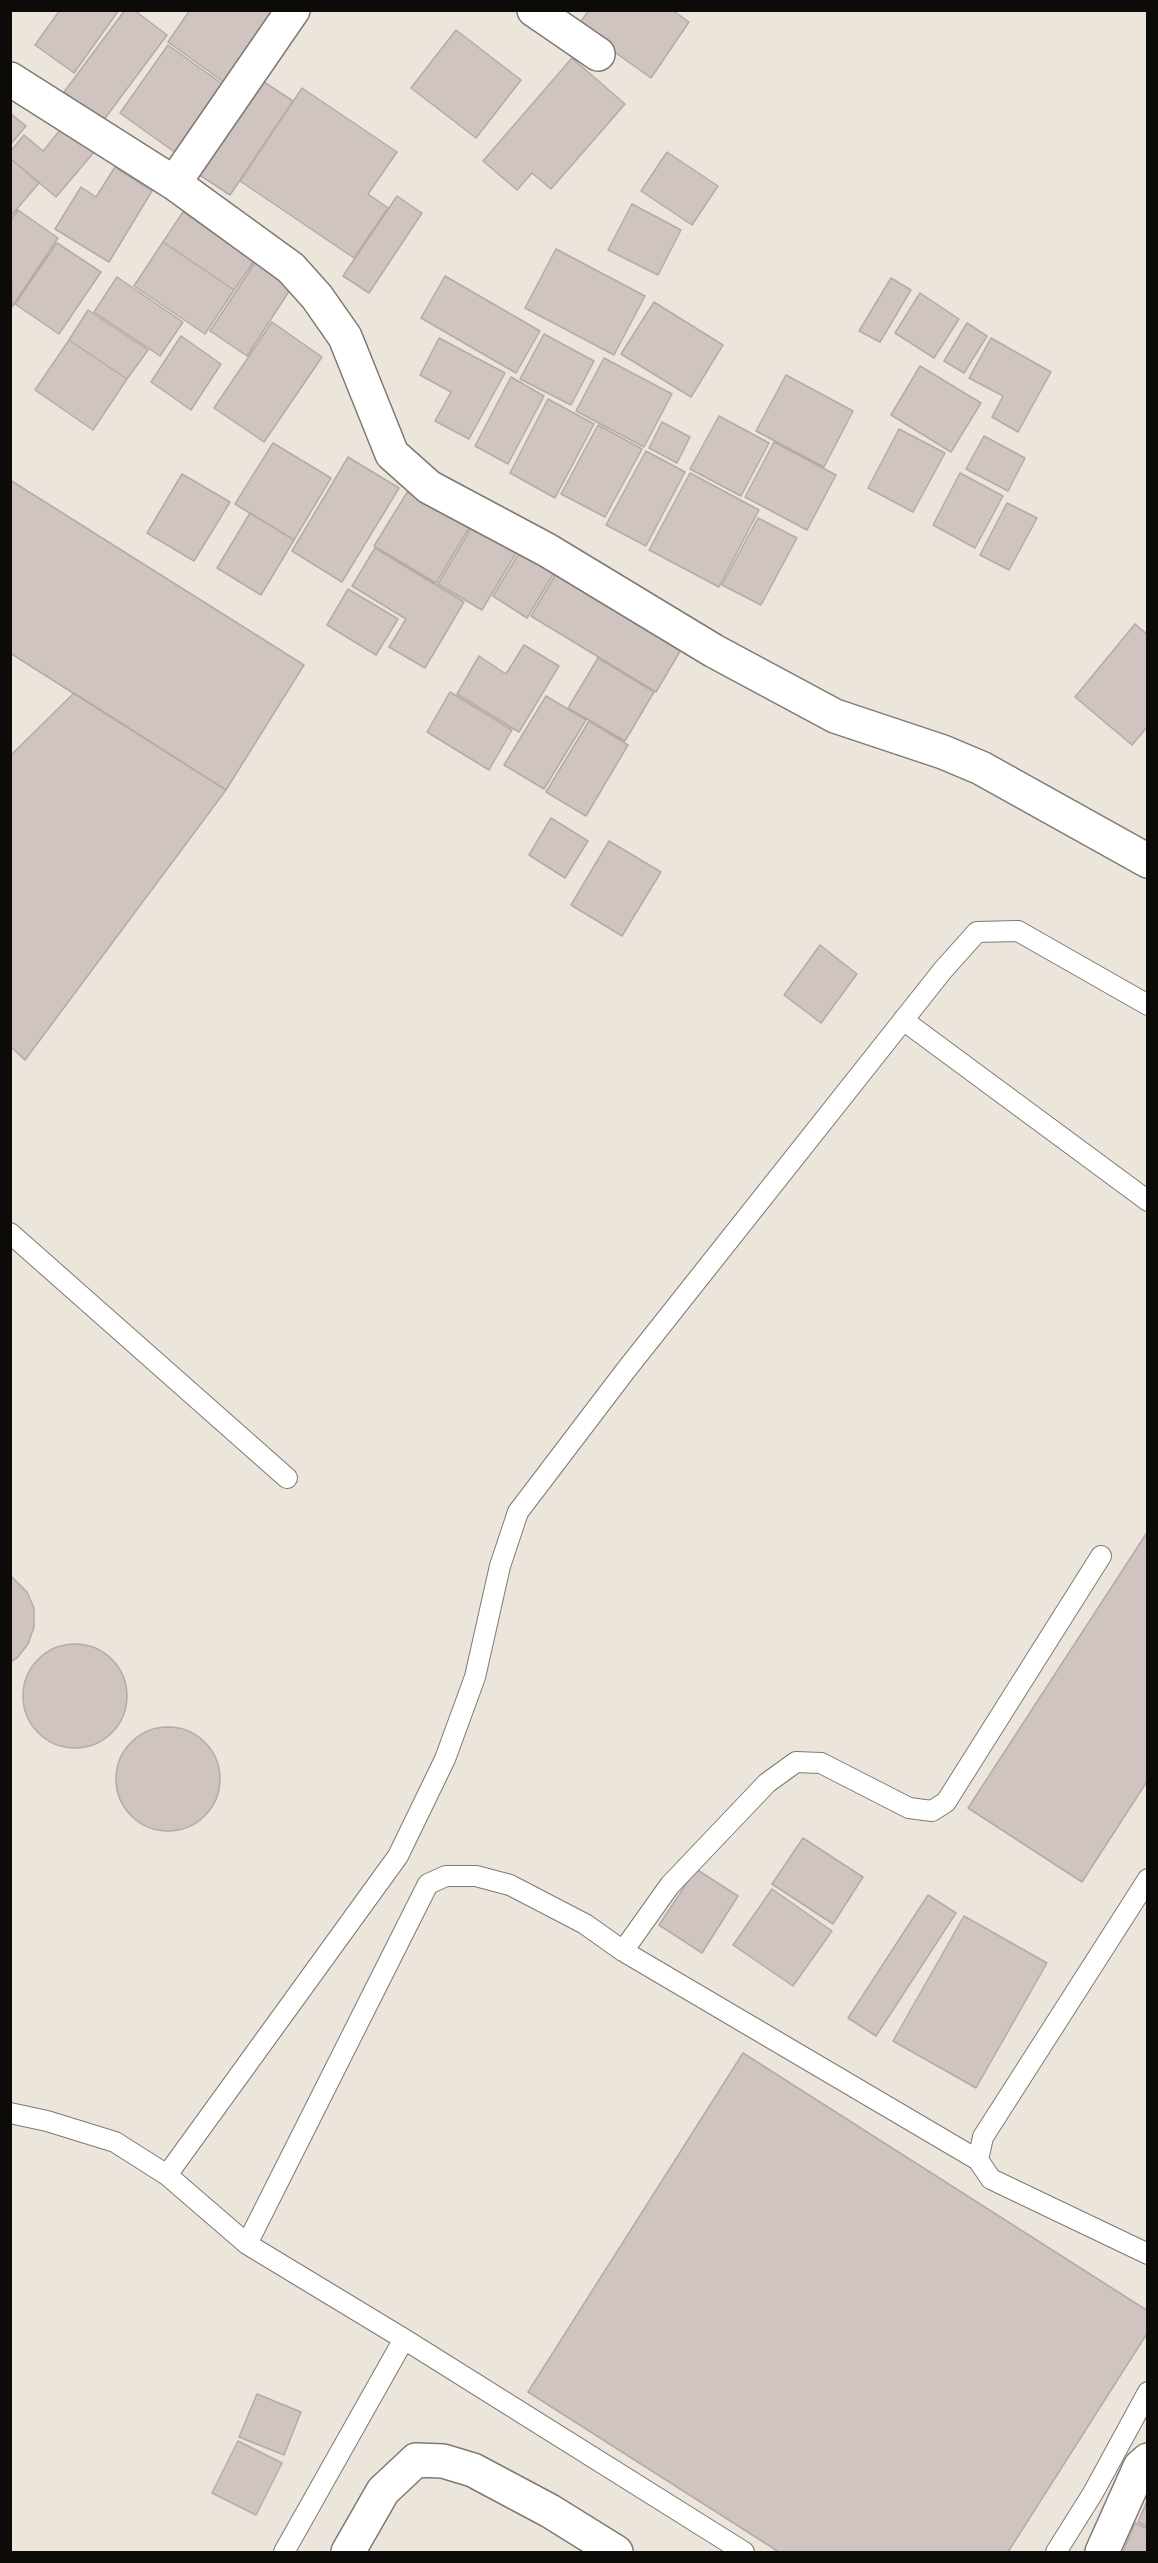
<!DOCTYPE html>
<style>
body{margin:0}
#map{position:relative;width:1158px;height:2563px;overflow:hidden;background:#ebe5dc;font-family:"Times New Roman",serif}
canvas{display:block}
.frame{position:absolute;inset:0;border:12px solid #0d0b08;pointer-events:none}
</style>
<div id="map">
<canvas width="1158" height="2563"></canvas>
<div class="frame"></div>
</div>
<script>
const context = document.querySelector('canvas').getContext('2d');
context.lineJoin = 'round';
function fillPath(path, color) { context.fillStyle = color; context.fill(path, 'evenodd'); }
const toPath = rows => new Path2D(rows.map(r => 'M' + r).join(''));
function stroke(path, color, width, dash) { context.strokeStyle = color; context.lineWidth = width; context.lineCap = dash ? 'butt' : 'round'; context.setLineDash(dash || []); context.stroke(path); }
const building = toPath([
 [60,10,119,10,74,73,35,45,60,10],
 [125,10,134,10,167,35,103,121,64,92,125,10],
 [190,10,271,10,279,16,229,86,168,42,190,10],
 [589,10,672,10,689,22,651,78,578,26,589,10],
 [456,30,521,80,476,138,411,88,456,30],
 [168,45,228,88,180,156,120,113,168,45],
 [572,58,625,104,551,189,532,173,517,190,483,161,572,58],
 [255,76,293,101,230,195,192,170,255,76],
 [302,88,397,152,368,194,388,208,354,258,240,181,302,88],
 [10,113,26,126,10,145,10,113],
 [65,124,95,151,56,197,10,158,10,152,24,135,43,151,65,124],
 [667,152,718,186,692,225,641,191,667,152],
 [10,158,39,183,10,217,10,158],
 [115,167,152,191,109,262,55,229,81,187,96,197,115,167],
 [397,196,422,213,369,293,343,276,397,196],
 [632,204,681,230,658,275,608,250,632,204],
 [18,210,58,238,12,307,10,221,18,210],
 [183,212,254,261,234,290,163,242,183,212],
 [163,242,234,290,205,334,134,286,163,242],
 [57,243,101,272,59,334,15,304,57,243],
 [556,249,645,296,614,355,525,308,556,249],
 [260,255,297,279,247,356,210,331,260,255],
 [445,276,540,331,516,373,421,318,445,276],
 [117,277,183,322,160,356,94,312,117,277],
 [891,278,911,290,880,342,859,331,891,278],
 [920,293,959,319,934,358,895,333,920,293],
 [654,302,723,345,691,397,621,354,654,302],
 [88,310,148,350,127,379,69,340,88,310],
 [272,322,322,357,264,442,214,408,272,322],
 [967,323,987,336,964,373,944,361,967,323],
 [544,334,594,361,571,405,520,379,544,334],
 [181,336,221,364,191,410,151,382,181,336],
 [439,338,505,373,469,439,435,421,451,392,420,375,439,338],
 [991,338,1051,372,1018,432,992,417,1003,396,969,378,991,338],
 [69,340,127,379,93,430,35,390,69,340],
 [604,358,672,394,644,447,576,411,604,358],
 [920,366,981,403,951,452,891,415,920,366],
 [786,375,853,411,824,467,756,431,786,375],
 [511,377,544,396,508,464,475,446,511,377],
 [548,399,594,424,555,498,510,473,548,399],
 [719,416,769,443,741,496,690,469,719,416],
 [662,422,690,437,677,463,649,448,662,422],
 [598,425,642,449,605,517,561,494,598,425],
 [899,429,945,453,913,512,868,488,899,429],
 [984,436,1025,458,1008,491,966,469,984,436],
 [774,442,836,475,807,530,745,497,774,442],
 [273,443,331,478,294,540,235,504,273,443],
 [646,451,685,472,646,546,606,525,646,451],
 [348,457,399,488,342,582,292,551,348,457],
 [690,473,759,510,719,587,649,550,690,473],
 [960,473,1003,496,975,548,933,525,960,473],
 [182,474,230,502,194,561,147,533,182,474],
 [10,480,304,665,226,790,10,653,10,480],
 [408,491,469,528,436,583,374,546,408,491],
 [1007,503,1037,518,1009,570,980,555,1007,503],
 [250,513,294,540,261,595,217,568,250,513],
 [758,518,797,538,761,605,722,585,758,518],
 [475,522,519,548,482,610,438,584,475,522],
 [375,548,464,602,425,668,389,647,406,619,352,586,375,548],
 [521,550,555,571,527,618,493,596,521,550],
 [560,567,685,643,656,692,531,616,560,567],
 [348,589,398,619,376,655,327,625,348,589],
 [1135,624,1148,635,1148,726,1132,745,1075,697,1135,624],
 [524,645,559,666,519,732,457,694,479,656,506,674,524,645],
 [598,658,654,692,625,741,568,708,598,658],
 [450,692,512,730,489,770,427,732,450,692],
 [74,693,226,790,25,1060,10,1046,10,756,74,693],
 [546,696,586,720,544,789,504,765,546,696],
 [589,721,628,745,586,816,546,792,589,721],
 [551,818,588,841,565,878,529,855,551,818],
 [609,841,661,872,622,936,571,905,609,841],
 [820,945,857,974,821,1023,784,995,820,945],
 [1148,1531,1148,1780,1082,1882,968,1808,1148,1531],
 [10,1575,27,1592,34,1608,34,1627,28,1644,17,1658,10,1662,10,1575],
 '23 1696a52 52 0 1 1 104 0a52 52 0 1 1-104 0Z',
 '116 1779a52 52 0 1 1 104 0a52 52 0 1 1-104 0Z',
 [803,1838,863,1877,833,1924,772,1884,803,1838],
 [696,1869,738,1896,702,1953,659,1925,696,1869],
 [772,1889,832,1931,793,1986,733,1945,772,1889],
 [928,1895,956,1913,876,2036,848,2018,928,1895],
 [964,1916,1047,1963,976,2088,893,2041,964,1916],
 [743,2053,1148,2311,1148,2332,1008,2552,779,2552,528,2392,743,2053],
 [257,2394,301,2412,284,2455,239,2437,257,2394],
 [238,2441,282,2463,256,2515,212,2493,238,2441],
 [1148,2499,1148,2527,1138,2522,1148,2499],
 [1135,2523,1148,2529,1148,2552,1123,2552,1135,2523]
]);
fillPath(building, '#d0c4c1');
stroke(building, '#b6aaa8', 1.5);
const service = toPath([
 [903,1020,1148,1201],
 [10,1233,287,1478],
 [1148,1879,983,2137,978,2160,991,2179,1148,2254],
 [623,1951,978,2160],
 [10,2113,47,2121,115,2142,167,2175,247,2244,404,2339,744,2552],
 [167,2175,398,1856,445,1759,475,1677,500,1566,518,1512,626,1370,943,970,977,932,1018,931,1148,1005],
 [247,2244,428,1884,446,1876,476,1876,510,1885,585,1924,623,1951,670,1885,767,1783,796,1762,821,1763,909,1808,932,1811,946,1802,1101,1556],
 [284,2552,404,2339],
 [1056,2552,1093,2493,1148,2392]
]);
const minor = toPath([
 [534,10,598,54],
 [10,79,174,183,291,268,317,297,345,337,392,454,429,487,547,550,714,651,835,716,943,752,981,768,1148,861],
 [174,183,293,10],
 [348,2552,383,2491,416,2460,443,2461,473,2470,550,2511,616,2552],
 [1102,2552,1140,2467,1148,2460]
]);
stroke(service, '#7f7971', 22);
stroke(minor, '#7f7971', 36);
stroke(service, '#fff', 20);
stroke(minor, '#fff', 33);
</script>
